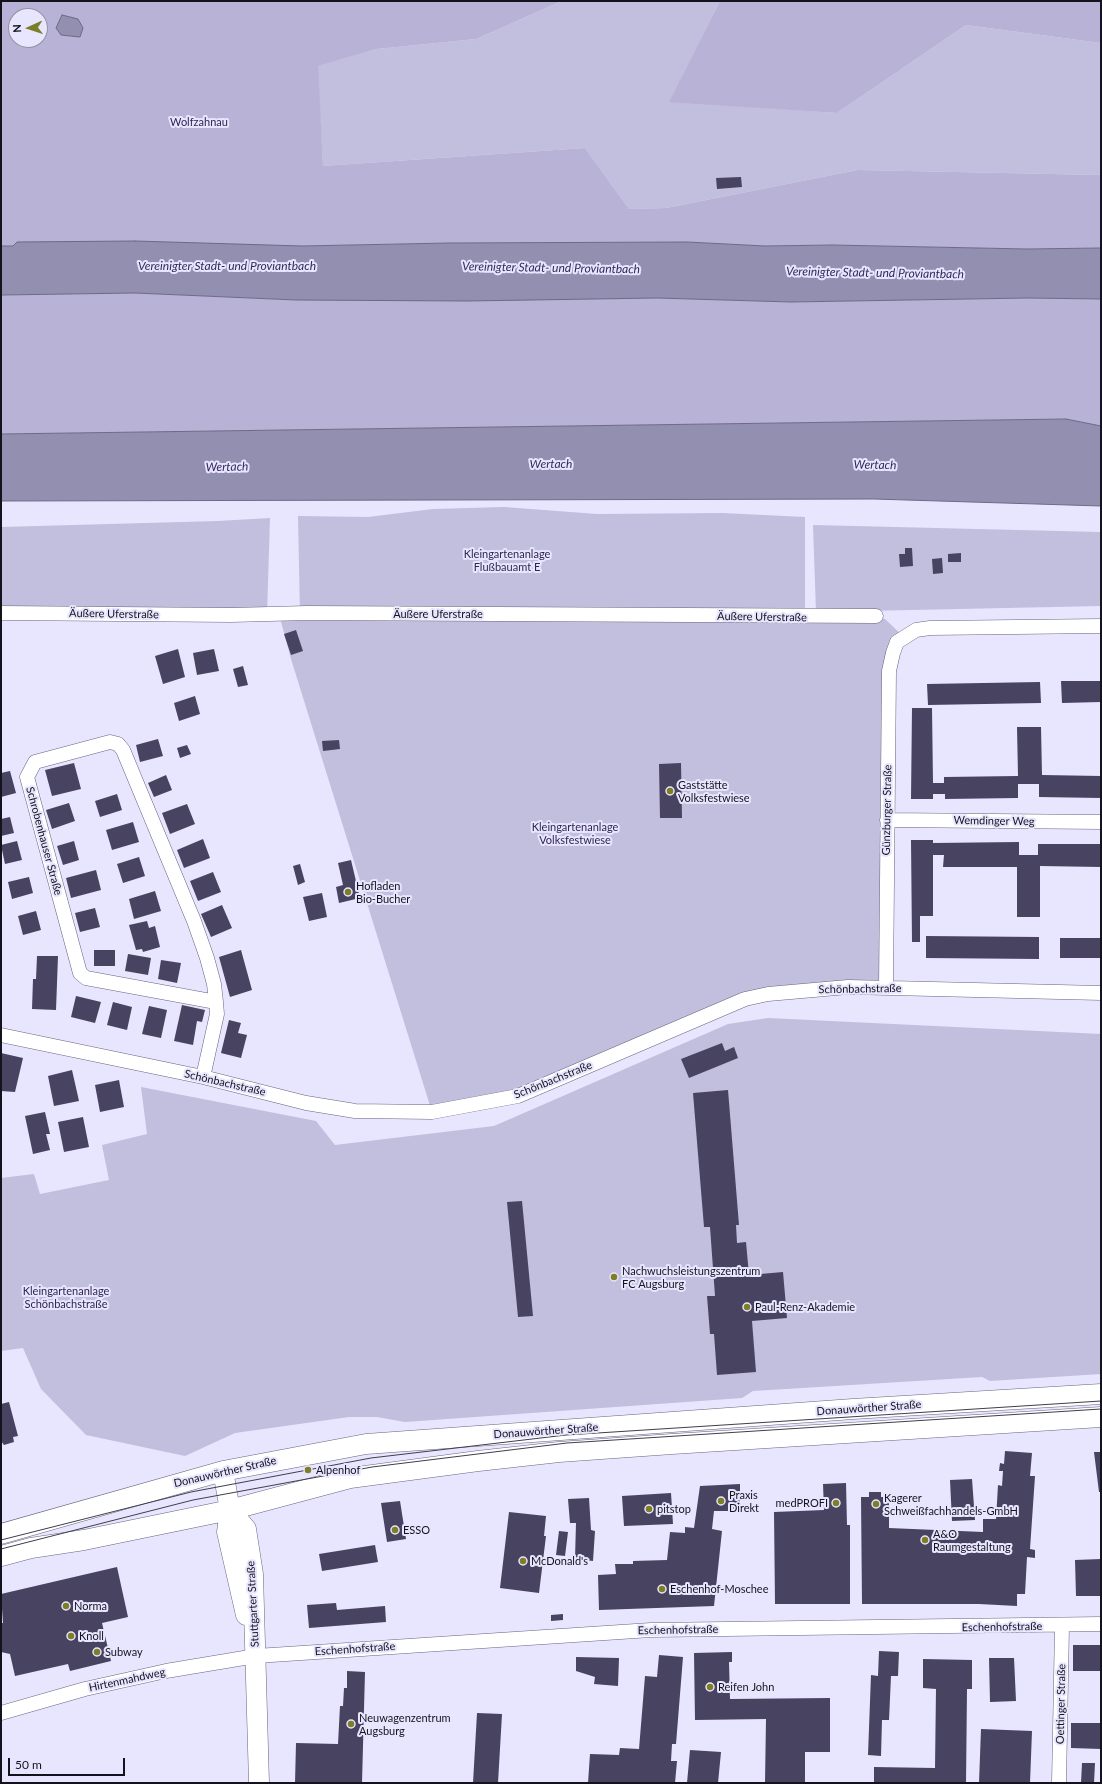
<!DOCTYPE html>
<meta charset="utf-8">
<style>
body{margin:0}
#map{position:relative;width:1102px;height:1784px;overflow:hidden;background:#e8e5fe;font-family:Lato,sans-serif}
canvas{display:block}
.frame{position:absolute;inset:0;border:2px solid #14131d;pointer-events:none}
.north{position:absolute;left:8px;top:8px;width:40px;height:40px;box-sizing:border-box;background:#e8e5fe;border:1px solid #9391a4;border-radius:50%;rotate:267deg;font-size:11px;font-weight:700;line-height:16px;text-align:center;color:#14131d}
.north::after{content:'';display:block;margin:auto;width:14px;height:18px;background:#7d7f28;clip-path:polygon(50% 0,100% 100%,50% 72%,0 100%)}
.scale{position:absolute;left:8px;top:1758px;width:117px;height:18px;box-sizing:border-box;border:2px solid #14131d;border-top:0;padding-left:5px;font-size:12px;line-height:14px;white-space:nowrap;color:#14131d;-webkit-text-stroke:3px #e8e5fe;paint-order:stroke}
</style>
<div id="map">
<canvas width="1102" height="1784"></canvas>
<div class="frame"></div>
<div class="north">N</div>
<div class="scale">50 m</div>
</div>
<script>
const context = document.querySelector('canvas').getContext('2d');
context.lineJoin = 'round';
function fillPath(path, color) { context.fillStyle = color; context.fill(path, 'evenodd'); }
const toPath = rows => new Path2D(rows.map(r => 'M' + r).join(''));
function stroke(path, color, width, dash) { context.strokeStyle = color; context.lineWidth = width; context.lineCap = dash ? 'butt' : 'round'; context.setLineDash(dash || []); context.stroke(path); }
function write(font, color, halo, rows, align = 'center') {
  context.font = font + ' Lato,sans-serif'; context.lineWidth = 4; context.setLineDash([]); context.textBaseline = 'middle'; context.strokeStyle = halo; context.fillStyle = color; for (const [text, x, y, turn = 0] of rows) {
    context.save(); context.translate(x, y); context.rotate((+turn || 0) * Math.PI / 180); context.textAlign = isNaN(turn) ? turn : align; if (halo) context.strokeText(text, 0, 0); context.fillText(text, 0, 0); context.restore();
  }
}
fillPath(toPath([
 [562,1,720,1,670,101,837,113,966,25,1101,43,1101,175,858,170,666,208,629,209,585,148,323,166,317,66,377,49,476,39],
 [504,507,597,514,722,513,805,517,805,617,876,616,885,619,904,637,893,653,886,987,768,994,518,1096,432,1112,291,659,279,614,300,613,298,516,368,517,433,509],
 [270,518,267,614,1,613,1,527,218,521],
 [813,525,1101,532,1101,606,816,612],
 [768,1018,1101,1034,1101,1374,990,1381,982,1377,753,1391,742,1398,405,1422,377,1417,349,1417,235,1433,185,1456,86,1435,41,1389,23,1348,1,1351,1,1178,34,1174,40,1194,109,1180,102,1145,147,1134,141,1087,316,1121,335,1145,494,1126,728,1024]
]), '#c2bedd');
fillPath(toPath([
 [1,1,562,1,476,39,377,49,318,66,323,166,585,148,629,209,666,208,858,170,1101,175,1101,248,1027,249,832,245,765,246,687,242,449,243,302,246,1,246],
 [16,16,40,16,40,40,16,40],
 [720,1,1101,1,1101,43,966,25,837,113,669,102],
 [135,293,296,300,657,298,791,302,1027,298,1101,299,1101,426,1066,419,1,434,1,295]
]), '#b7b2d6');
const water = toPath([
 [62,15,78,19,83,28,80,37,61,35,56,28,62,15],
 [135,241,302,246,449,243,687,242,765,246,832,245,1027,249,1101,248,1101,299,1027,298,791,302,657,298,467,301,296,300,135,293,1,295,1,246,13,246,17,242,135,241],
 [1066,419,1101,426,1101,506,874,499,1,501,1,434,1066,419]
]);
fillPath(water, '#938fb1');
stroke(water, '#6d6a85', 1);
fillPath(toPath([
 [741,177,742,187,717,189,716,178],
 [905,548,912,548,913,566,900,567,899,554,905,554],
 [961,553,961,562,948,562,948,554],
 [942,558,943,573,933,574,932,559],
 [296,630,303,651,291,655,284,634],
 [178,649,185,677,163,684,155,656],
 [214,649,219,671,197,675,193,653],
 [243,666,248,685,238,687,233,669],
 [1061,681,1101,681,1101,702,1062,703],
 [1040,682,1041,703,928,705,927,684],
 [195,696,200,714,179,721,174,703],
 [912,708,932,708,933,783,944,783,944,777,1018,776,1017,727,1041,727,1042,775,1101,776,1101,798,1039,797,1039,784,1018,784,1018,798,945,799,945,794,933,794,933,799,911,799],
 [158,739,163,756,140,762,136,745],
 [339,740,340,749,323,751,322,741],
 [187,745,191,754,180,758,177,748],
 [74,763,81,789,52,796,45,770],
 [681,763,682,818,660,818,659,764],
 [10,771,16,793,1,797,1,773],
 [166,775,172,790,154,797,148,783],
 [117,794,122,810,100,817,95,801],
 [69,803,75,821,52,829,46,810],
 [187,804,195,824,170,834,162,813],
 [10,817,14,833,1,836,1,819],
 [133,822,139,842,112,850,106,830],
 [203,839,210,858,184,868,177,850],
 [911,840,933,840,933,843,1019,842,1019,855,1038,855,1038,844,1101,844,1101,867,1040,866,1040,917,1017,917,1017,867,943,867,944,855,933,855,933,916,920,916,920,942,912,942],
 [17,841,22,860,5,864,1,845],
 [74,841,79,860,63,865,57,846],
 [139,857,145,876,123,883,117,864],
 [351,860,360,898,339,903,336,887,343,885,338,863],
 [300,864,305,882,298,885,293,866],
 [96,870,101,890,71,898,66,878],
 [213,872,221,892,198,901,190,881],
 [29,877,33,893,12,899,8,882],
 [155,891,161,911,134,919,129,899],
 [322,893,327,917,309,921,303,897],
 [222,905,232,928,211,937,201,914],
 [95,908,100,927,80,932,75,913],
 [36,911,41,930,23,935,18,916],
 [147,921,149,928,155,926,160,947,143,952,142,949,136,950,129,925],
 [926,936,1039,937,1039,959,926,958],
 [1060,938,1101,938,1101,958,1060,958],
 [94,950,115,950,115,966,94,966],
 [241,950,252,990,230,997,219,957],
 [128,954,151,958,148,975,125,971],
 [37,956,58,956,56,1010,32,1009,33,979,36,979],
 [161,960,181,963,177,983,158,979],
 [76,996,101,1002,95,1023,71,1017],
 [113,1002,132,1007,127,1030,107,1025],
 [182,1005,205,1010,202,1022,197,1021,193,1045,174,1041],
 [149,1006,167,1010,161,1038,142,1034],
 [229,1020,241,1023,238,1033,247,1035,241,1058,221,1053],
 [722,1043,725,1051,734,1047,738,1058,689,1078,681,1059],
 [1,1053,23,1058,15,1092,1,1091],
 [72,1070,79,1101,54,1106,48,1076],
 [119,1080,124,1107,100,1112,95,1085],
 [728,1090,739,1225,736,1225,737,1243,746,1242,749,1275,783,1272,787,1318,752,1321,756,1372,717,1375,714,1334,710,1334,707,1296,715,1296,710,1227,704,1227,693,1093],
 [45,1112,50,1134,46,1134,50,1150,33,1154,25,1116],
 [83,1117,89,1147,64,1152,58,1122],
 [522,1201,533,1316,518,1317,507,1202],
 [9,1402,18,1436,13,1437,14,1442,4,1445,1,1441,1,1404],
 [1005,1451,1032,1453,1030,1476,1035,1476,1030,1549,1035,1550,1035,1558,1027,1557,1025,1594,1017,1594,1017,1606,979,1604,862,1604,861,1497,869,1497,869,1492,881,1492,881,1497,889,1497,889,1528,983,1532,983,1519,996,1519,998,1485,1002,1486,1003,1471,999,1471,1000,1463,1004,1464],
 [1094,1452,1101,1452,1101,1492,1099,1492],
 [972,1479,975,1520,952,1521,950,1480],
 [846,1483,847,1525,850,1525,850,1604,775,1604,774,1512,824,1510,823,1484],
 [740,1484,740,1511,714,1511,712,1529,722,1531,714,1606,599,1610,598,1575,616,1574,615,1564,633,1564,633,1561,667,1560,670,1532,685,1533,685,1527,694,1528,700,1486],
 [671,1493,673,1524,624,1526,622,1496],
 [589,1498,591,1530,595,1531,593,1561,575,1559,576,1523,570,1523,568,1499],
 [400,1501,406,1539,387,1542,381,1503],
 [509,1512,546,1516,544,1536,546,1536,539,1593,500,1588],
 [559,1531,568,1532,565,1556,556,1555],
 [375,1545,378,1562,322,1571,319,1554],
 [1101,1559,1101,1596,1076,1596,1075,1560],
 [117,1567,128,1617,102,1623,111,1661,70,1671,68,1664,15,1676,10,1654,1,1652,1,1623,3,1623,1,1594],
 [336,1603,337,1610,385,1606,386,1622,309,1628,307,1605],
 [563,1614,563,1620,551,1621,551,1615],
 [1073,1645,1101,1645,1101,1671,1073,1671],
 [879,1651,899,1652,898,1676,891,1676,889,1720,882,1720,881,1756,868,1755,871,1675,878,1676],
 [732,1652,732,1662,729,1662,730,1699,830,1698,830,1752,805,1752,805,1783,765,1783,766,1719,695,1720,694,1653],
 [659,1655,683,1657,676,1744,672,1744,671,1761,677,1761,675,1783,588,1783,590,1754,619,1755,620,1748,639,1749,645,1676,657,1677],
 [576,1657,619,1658,618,1686,594,1684,595,1677,576,1671],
 [989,1658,1014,1658,1016,1701,990,1702],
 [923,1659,972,1660,972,1689,967,1689,966,1783,874,1783,874,1767,935,1768,936,1689,923,1688],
 [347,1671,365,1672,362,1783,295,1783,296,1743,338,1744,340,1706,343,1706,344,1688,347,1688],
 [477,1713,502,1714,498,1783,473,1783],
 [1071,1723,1101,1723,1101,1749,1071,1748],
 [981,1729,1032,1731,1030,1783,979,1783],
 [690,1750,721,1752,718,1783,687,1783],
 [1082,1763,1095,1763,1094,1783,1081,1783]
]), '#474361');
const minor = toPath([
 [1,613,231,615,307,613,876,616],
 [887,820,1101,822],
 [886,987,889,671,893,653,897,642,916,630,930,628,1101,626],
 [1,1035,203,1077,306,1103,355,1111,432,1112,518,1096,745,999,768,994,848,987,1101,993],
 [203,1077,217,1014,216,1002,86,978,80,973,27,777,35,762,110,742,118,744,123,750,194,921,207,958,214,984,216,1002],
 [1,1713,85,1689,166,1671,256,1656,651,1630,1101,1624],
 [1059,1783,1062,1626]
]);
const secondary = toPath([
 [223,1471,230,1510,227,1532,246,1615],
 [230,1510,246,1529,253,1574,259,1783],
 [1,1534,223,1471,366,1444,853,1409,1101,1394],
 [1,1556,31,1548,84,1540,230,1510,350,1478,478,1461,559,1452,672,1444,1101,1417]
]);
stroke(minor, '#67647f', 15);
stroke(secondary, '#67647f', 21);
stroke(minor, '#fff', 14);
stroke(secondary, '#fff', 20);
stroke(toPath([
 [1,1540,191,1492,371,1458,566,1435,1101,1401],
 [1,1549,193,1500,372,1467,567,1443,1101,1409]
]), '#3f3e4b', 1);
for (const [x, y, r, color] of [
 [670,791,4,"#7d7f28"],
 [348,892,4,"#7d7f28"],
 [614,1277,4,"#7d7f28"],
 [747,1307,4,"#7d7f28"],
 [308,1470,4,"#7d7f28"],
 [721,1501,4,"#7d7f28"],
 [836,1503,4,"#7d7f28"],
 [876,1504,4,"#7d7f28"],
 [649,1509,4,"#7d7f28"],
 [395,1530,4,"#7d7f28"],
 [925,1540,4,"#7d7f28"],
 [523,1561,4,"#7d7f28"],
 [662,1589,4,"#7d7f28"],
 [66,1606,4,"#7d7f28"],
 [71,1636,4,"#7d7f28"],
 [97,1652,4,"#7d7f28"],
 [710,1687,4,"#7d7f28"],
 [351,1724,4,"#7d7f28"]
]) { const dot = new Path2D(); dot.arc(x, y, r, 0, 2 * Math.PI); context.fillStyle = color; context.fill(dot); stroke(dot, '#e8e5fe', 1.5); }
write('11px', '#2f2452', '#e8e5fe', [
 ["Wolfzahnau",199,122],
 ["Kleingartenanlage",507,554],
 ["Flußbauamt E",507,567],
 ["Kleingartenanlage",575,827],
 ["Volksfestwiese",575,840],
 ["Kleingartenanlage",66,1291],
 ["Schönbachstraße",66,1304]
]);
write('11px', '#14131d', '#e8e5fe', [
 ["Äußere Uferstraße",114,614,1],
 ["Äußere Uferstraße",438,614],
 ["Äußere Uferstraße",762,617,1],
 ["Günzburger Straße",887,810,-89],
 ["Wemdinger Weg",994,821,1],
 ["Schrobenhauser Straße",44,841,75],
 ["Schönbachstraße",860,989,-1],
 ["Schönbachstraße",553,1080,-22],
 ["Schönbachstraße",225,1083,13],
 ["Donauwörther Straße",869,1408,-4],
 ["Donauwörther Straße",546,1431,-4],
 ["Donauwörther Straße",225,1472,-13],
 ["Stuttgarter Straße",253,1604,-93],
 ["Eschenhofstraße",1002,1627,-1],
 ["Eschenhofstraße",678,1630,-1],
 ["Eschenhofstraße",355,1649,-4],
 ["Hirtenmahdweg",127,1680,-12],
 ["Oettinger Straße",1061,1704,-89]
]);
write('11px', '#14131d', '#e8e5fe', [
 ["Gaststätte",678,785],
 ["Volksfestwiese",678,798],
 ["Hofladen",356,886],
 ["Bio-Bucher",356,899],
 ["Nachwuchsleistungszentrum",622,1271],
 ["FC Augsburg",622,1284],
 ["Paul-Renz-Akademie",755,1307],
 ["Alpenhof",316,1470],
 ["Praxis",729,1495],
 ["Direkt",729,1508],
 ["Kagerer",884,1498],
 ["Schweißfachhandels-GmbH",884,1511],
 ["medPROFI",828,1503,"right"],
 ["pitstop",657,1509],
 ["ESSO",403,1530],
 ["A&O",933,1534],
 ["Raumgestaltung",933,1547],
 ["McDonald's",531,1561],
 ["Eschenhof-Moschee",670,1589],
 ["Norma",74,1606],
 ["Knoll",79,1636],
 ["Subway",105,1652],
 ["Reifen John",718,1687],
 ["Neuwagenzentrum",359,1718],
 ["Augsburg",359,1731]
], 'left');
write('italic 12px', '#332958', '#e8e5fe', [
 ["Vereinigter Stadt- und Proviantbach",227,266],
 ["Vereinigter Stadt- und Proviantbach",551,268,1],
 ["Vereinigter Stadt- und Proviantbach",875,273,1],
 ["Wertach",551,464],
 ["Wertach",875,465,1],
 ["Wertach",227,467,-1]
]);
</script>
